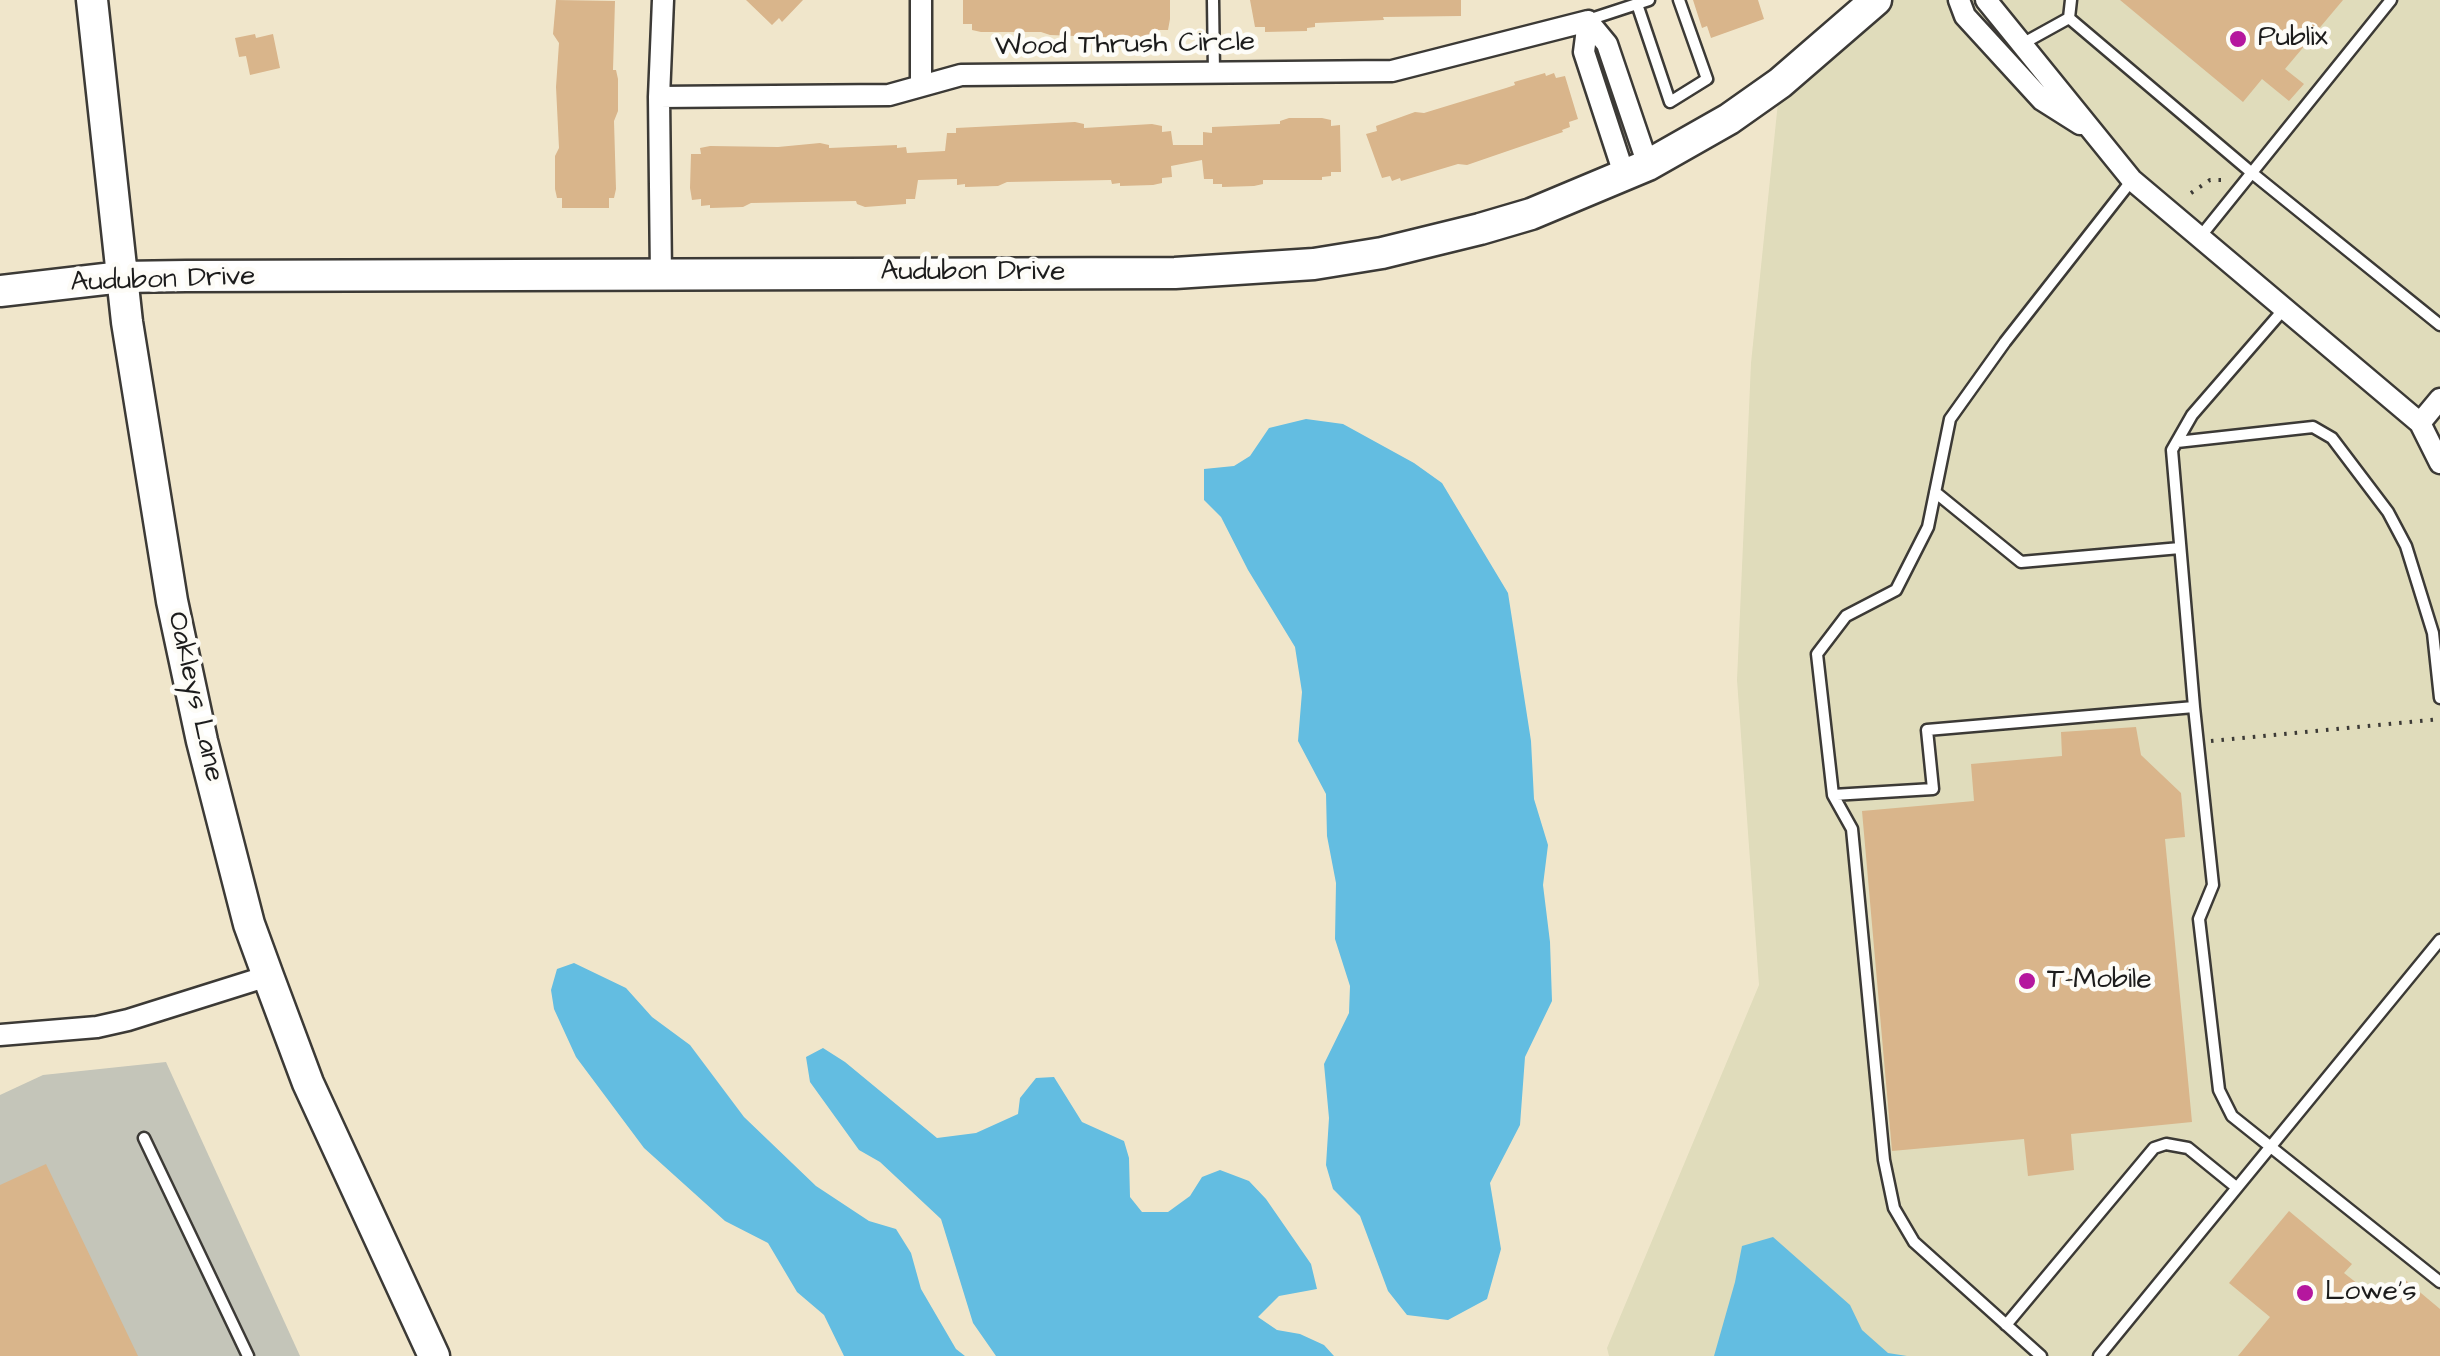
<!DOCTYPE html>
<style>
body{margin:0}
canvas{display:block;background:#f0e6cb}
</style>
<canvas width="2440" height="1356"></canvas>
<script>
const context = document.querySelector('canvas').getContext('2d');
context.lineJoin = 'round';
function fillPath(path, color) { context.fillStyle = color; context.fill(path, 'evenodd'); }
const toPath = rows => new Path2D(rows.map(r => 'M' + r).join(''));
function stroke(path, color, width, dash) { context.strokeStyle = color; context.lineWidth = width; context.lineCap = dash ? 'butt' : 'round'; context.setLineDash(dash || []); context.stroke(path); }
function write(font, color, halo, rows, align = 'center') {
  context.font = font + ' "Architects Daughter",sans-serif'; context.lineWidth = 9; context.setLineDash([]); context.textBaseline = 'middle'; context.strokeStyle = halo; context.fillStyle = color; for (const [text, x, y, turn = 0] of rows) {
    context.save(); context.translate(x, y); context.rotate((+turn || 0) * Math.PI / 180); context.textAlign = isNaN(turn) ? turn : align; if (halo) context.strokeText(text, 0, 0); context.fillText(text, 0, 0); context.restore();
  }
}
fillPath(toPath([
 [1876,0,2440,0,2440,1356,1609,1356,1607,1348,1759,985,1737,680,1751,363,1780,83]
]), '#e0dcbb');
fillPath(toPath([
 [166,1062,300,1356,0,1356,0,1095,43,1075]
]), '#c4c5b9');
fillPath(toPath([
 [1306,419,1343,424,1414,463,1442,483,1508,593,1531,741,1534,799,1548,845,1543,885,1550,942,1552,1001,1525,1057,1520,1125,1490,1183,1501,1249,1487,1299,1448,1320,1407,1315,1388,1291,1360,1216,1333,1189,1326,1165,1329,1118,1324,1064,1349,1013,1350,986,1335,939,1336,883,1327,836,1326,794,1298,741,1302,692,1295,647,1248,570,1221,517,1204,500,1204,469,1234,466,1250,456,1269,428],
 [574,963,626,988,652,1017,690,1045,744,1117,816,1186,869,1221,896,1229,911,1253,921,1289,956,1349,965,1356,844,1356,824,1315,797,1292,768,1243,725,1221,644,1148,576,1057,554,1009,551,990,557,969],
 [823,1048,845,1062,937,1138,976,1133,1018,1114,1020,1098,1036,1078,1054,1077,1082,1122,1124,1141,1129,1158,1130,1197,1142,1212,1168,1212,1190,1196,1202,1177,1220,1170,1249,1181,1266,1199,1311,1264,1317,1289,1279,1296,1258,1317,1277,1330,1300,1334,1324,1345,1334,1356,996,1356,973,1323,941,1219,880,1162,859,1150,810,1082,806,1057],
 [1773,1237,1850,1305,1862,1330,1888,1353,1907,1356,1714,1356,1735,1282,1742,1246]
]), '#63bde1');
fillPath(toPath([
 [556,0,615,1,613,70,616,70,618,79,618,111,614,121,616,189,614,198,609,198,609,208,562,208,562,198,557,198,555,189,555,156,559,148,556,87,559,43,553,34],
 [746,0,803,0,782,22,779,18,772,25],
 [963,0,1170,0,1170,19,1168,30,1159,30,1159,36,1150,36,1150,39,1050,35,1041,32,981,32,972,30,972,24,963,24],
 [1250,0,1461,0,1461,16,1383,17,1384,20,1315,23,1315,27,1307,28,1307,31,1265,32,1265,27,1255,27],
 [1693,0,1758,0,1764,19,1711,38,1707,26,1702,28],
 [2120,0,2343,0,2285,69,2304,84,2289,101,2262,79,2243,102],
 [255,34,256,38,273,34,280,68,250,75,246,56,239,57,235,38],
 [1545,73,1546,76,1554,73,1556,78,1565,76,1578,119,1569,122,1570,127,1562,130,1563,132,1467,165,1458,164,1401,181,1400,178,1392,181,1390,176,1382,178,1366,134,1377,131,1376,126,1415,112,1424,113,1506,88,1515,85,1514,82],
 [1289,118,1322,118,1331,120,1331,126,1340,125,1341,172,1331,172,1331,176,1322,177,1322,180,1263,180,1263,184,1254,186,1222,187,1222,184,1213,184,1213,179,1204,179,1202,160,1171,166,1172,177,1162,178,1162,183,1153,185,1120,186,1120,183,1112,184,1111,180,1007,182,998,186,965,187,965,184,957,185,957,179,918,180,915,199,906,199,906,204,865,207,857,204,856,201,751,203,743,207,710,208,710,205,701,206,701,199,692,200,690,188,691,154,701,154,700,148,710,146,778,147,820,143,829,145,829,148,897,145,897,148,906,147,907,153,945,151,947,133,956,133,956,128,1075,122,1084,124,1084,128,1152,124,1162,126,1162,132,1171,131,1173,145,1203,145,1203,132,1212,133,1212,127,1280,124,1280,121],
 [2136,727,2141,755,2181,793,2185,837,2165,839,2192,1122,2071,1134,2074,1170,2028,1176,2024,1139,1892,1151,1862,811,1974,801,1971,764,2062,756,2061,732],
 [46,1164,138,1356,0,1356,0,1185],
 [2289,1211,2352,1264,2344,1273,2382,1303,2403,1278,2440,1309,2440,1356,2238,1356,2270,1317,2229,1283]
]), '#d9b58b');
const lane = toPath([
 [1213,0,1214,72],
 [1637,4,1670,102,1707,79,1679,0],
 [2069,18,2252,173,2440,325],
 [1588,20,1649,0],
 [2022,44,2069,18,2071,0],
 [2132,180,2005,342,1950,419,1928,527,1896,590,1846,616,1817,654,1833,795,1933,789,1927,730,2194,707,2213,885,2199,919,2219,1090,2232,1116,2440,1282],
 [2200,237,2391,0],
 [2177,442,2313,427,2332,438,2388,512,2406,546,2433,633,2440,698],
 [1935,492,2021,562,2180,548],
 [2194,707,2172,450,2192,415,2284,309],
 [1833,795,1852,829,1884,1160,1894,1208,1914,1242,2041,1356],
 [144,1138,248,1356],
 [2006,1325,2154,1148,2166,1144,2188,1148,2236,1187],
 [2099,1356,2440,940]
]);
const street = toPath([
 [921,0,921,85],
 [1959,0,1965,16,2042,100,2080,124],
 [1986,0,2132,180,2420,423,2440,463],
 [1588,21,1584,52,1624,174],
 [1588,21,1607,44,1648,165],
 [659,97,889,95,961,75,1392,71,1588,21],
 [661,276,659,97,663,0],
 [2420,423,2440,399],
 [0,1035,97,1027,128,1020,268,976]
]);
const secondary = toPath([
 [92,0,127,322,172,601,202,741,249,924,268,976,308,1083,434,1356],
 [0,291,122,277,186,276,1175,273,1314,264,1382,253,1480,229,1531,214,1648,165,1729,119,1780,83,1876,0]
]);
stroke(lane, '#3c3a36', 15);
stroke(street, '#3c3a36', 25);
stroke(secondary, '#3c3a36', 35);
stroke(toPath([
 [2191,193,2210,180,2223,180],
 [2211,741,2440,719]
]), '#3c3a36', 4, [2.5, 8]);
stroke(lane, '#fff', 10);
stroke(street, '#fff', 20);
stroke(secondary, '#fff', 30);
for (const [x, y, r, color] of [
 [2238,39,10,"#b5179e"],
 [2027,981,10,"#b5179e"],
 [2305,1293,10,"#b5179e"]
]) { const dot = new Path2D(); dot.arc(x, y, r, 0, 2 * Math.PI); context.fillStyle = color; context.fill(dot); stroke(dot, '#fdfcf7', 4); }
write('28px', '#1c1c1c', '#fdfcf7', [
 ["Publix",2258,39],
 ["T-Mobile",2047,981],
 ["Lowe's",2325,1293]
], 'left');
write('28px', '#1c1c1c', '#fdfcf7', [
 ["Wood Thrush Circle",1125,46,-1],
 ["Audubon Drive",973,273],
 ["Audubon Drive",163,281,-2],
 ["Oakleys Lane",194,697,77]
]);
</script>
